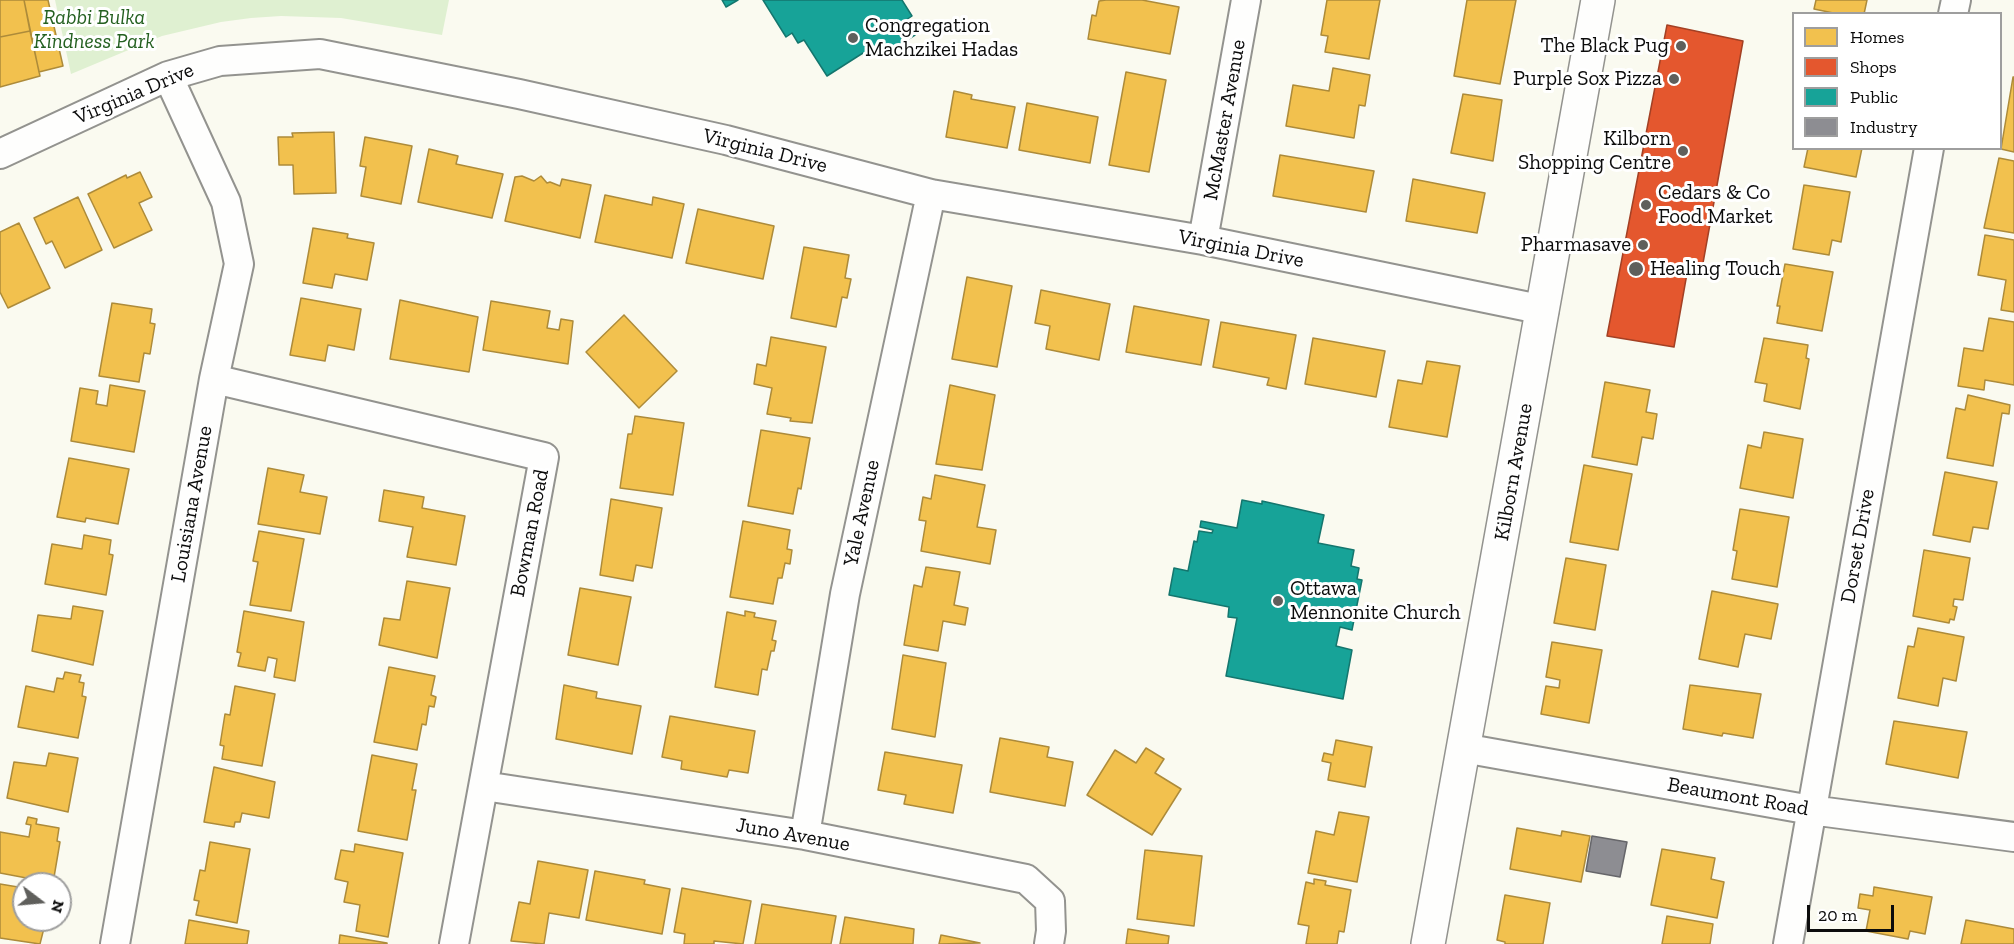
<!DOCTYPE html>
<style>
body{margin:0}
#map{position:relative;width:2014px;height:944px;overflow:hidden;background:#fafaf0;font-family:"Zilla Slab",serif}
canvas{display:block}
.legend{position:absolute;left:1792px;top:12px;width:210px;height:138px;box-sizing:border-box;background:#fff;border:2px solid #9e9e9e;margin:0;padding:8px 10px;list-style:none;font-size:18px;color:#0c0c0c}
.legend li{display:flex;align-items:center;gap:12px;height:30px}
.legend b{width:30px;border:2px solid #9e9e9e}
.north{position:absolute;left:12px;top:872px;width:60px;height:60px;box-sizing:border-box;background:#fff;border:2px solid #9e9e9e;border-radius:50%;rotate:106deg;font-size:16px;font-weight:700;line-height:24px;text-align:center;color:#0c0c0c}
.north::after{content:'';display:block;margin:auto;width:21px;height:27px;background:#5f5f5c;clip-path:polygon(50% 0,100% 100%,50% 72%,0 100%)}
.scale{position:absolute;left:1807px;top:905px;width:87px;height:27px;box-sizing:border-box;border:3px solid #0c0c0c;border-top:0;padding-left:8px;font-size:18px;line-height:21px;white-space:nowrap;color:#0c0c0c;-webkit-text-stroke:4px #fff;paint-order:stroke}
</style>
<div id="map">
<canvas width="2014" height="944"></canvas>
<ul class="legend">
<li><b style="height:16px;background:#f2c14e"></b>Homes</li>
<li><b style="height:16px;background:#e4572e"></b>Shops</li>
<li><b style="height:16px;background:#17a398"></b>Public</li>
<li><b style="height:16px;background:#8d8d92"></b>Industry</li>
</ul>
<div class="north">N</div>
<div class="scale">20 m</div>
</div>
<script>
const context = document.querySelector('canvas').getContext('2d');
context.lineJoin = 'round';
function fillPath(path, color) { context.fillStyle = color; context.fill(path, 'evenodd'); }
const toPath = rows => new Path2D(rows.map(r => 'M' + r).join(''));
function stroke(path, color, width, dash) { context.strokeStyle = color; context.lineWidth = width; context.lineCap = dash ? 'butt' : 'round'; context.setLineDash(dash || []); context.stroke(path); }
function write(font, color, halo, rows, align = 'center') {
  context.font = font + ' "Zilla Slab",serif'; context.lineWidth = 6; context.setLineDash([]); context.textBaseline = 'middle'; context.strokeStyle = halo; context.fillStyle = color; for (const [text, x, y, turn = 0] of rows) {
    context.save(); context.translate(x, y); context.rotate((+turn || 0) * Math.PI / 180); context.textAlign = isNaN(turn) ? turn : align; if (halo) context.strokeText(text, 0, 0); context.fillText(text, 0, 0); context.restore();
  }
}
fillPath(toPath([
 [55,0,449,0,442,35,341,18,281,16,251,18,221,22,162,36,71,74]
]), '#dff0d1');
const homes = toPath([
 [0,0,24,0,30,31,0,37,0,0],
 [24,0,48,0,63,66,39,72,24,0],
 [1106,0,1142,0,1179,7,1170,54,1088,39,1092,15,1096,16,1099,1,1106,0],
 [1327,0,1380,0,1369,59,1325,52,1328,36,1321,35,1327,0],
 [1467,0,1516,0,1500,84,1454,76,1467,0],
 [1816,0,1867,0,1864,14,1838,14,1814,9,1816,0],
 [30,31,40,76,0,87,0,37,30,31],
 [1333,68,1370,75,1365,106,1359,105,1354,138,1286,126,1293,85,1329,91,1333,68],
 [1126,72,1166,80,1149,172,1109,165,1126,72],
 [2013,77,2014,77,2014,152,2001,149,2013,77],
 [954,91,972,95,971,99,1015,107,1007,148,946,137,954,91],
 [1463,94,1502,100,1493,161,1451,153,1463,94],
 [1027,103,1098,117,1090,163,1019,150,1027,103],
 [334,132,336,193,294,194,293,165,279,165,278,137,293,137,292,133,334,132],
 [365,137,412,146,401,204,361,196,366,167,360,166,365,137],
 [1808,148,1862,148,1856,177,1804,167,1808,148],
 [429,149,458,156,456,164,503,174,492,218,418,202,429,149],
 [1280,155,1374,171,1366,212,1273,196,1280,155],
 [1999,158,2014,161,2014,233,1984,228,1999,158],
 [140,172,152,197,139,203,152,230,114,248,88,194,126,175,127,178,140,172],
 [522,176,534,181,541,176,547,183,550,182,560,186,562,179,591,185,580,238,505,221,515,177,522,176],
 [1413,179,1485,193,1477,233,1406,221,1413,179],
 [1804,185,1850,192,1841,242,1832,240,1829,255,1793,249,1804,185],
 [605,195,652,205,653,197,684,204,672,258,595,242,605,195],
 [78,197,102,250,65,268,52,241,46,244,34,218,78,197],
 [698,209,774,226,763,279,686,263,698,209],
 [19,223,50,288,8,308,0,292,0,232,19,223],
 [313,228,348,234,347,238,374,243,367,280,335,274,332,288,303,283,313,228],
 [1985,235,2014,240,2014,312,2001,310,2006,280,1978,275,1985,235],
 [804,247,849,255,845,278,851,279,847,298,842,297,836,327,791,318,804,247],
 [1785,264,1833,272,1822,331,1777,323,1780,306,1777,306,1785,264],
 [967,277,1012,286,997,367,952,359,967,277],
 [1041,290,1110,304,1099,360,1046,349,1050,326,1035,323,1041,290],
 [301,298,361,309,354,350,328,345,325,361,290,355,301,298],
 [400,300,478,317,469,372,390,359,400,300],
 [491,301,550,311,547,328,559,330,561,319,573,321,568,364,483,350,491,301],
 [112,303,152,309,150,323,155,324,150,354,144,353,139,382,99,376,112,303],
 [1134,306,1209,320,1201,365,1126,352,1134,306],
 [624,315,677,371,639,408,586,352,624,315],
 [1989,318,2014,322,2014,385,1985,380,1984,390,1958,386,1964,348,1983,351,1989,318],
 [1221,322,1296,335,1286,389,1267,385,1269,378,1213,367,1221,322],
 [771,337,826,347,812,423,790,421,791,418,767,414,772,388,754,384,757,364,766,366,771,337],
 [1313,338,1385,351,1376,397,1305,384,1313,338],
 [1764,338,1808,345,1806,358,1809,359,1800,409,1764,401,1767,384,1755,382,1764,338],
 [1427,361,1460,366,1447,437,1389,427,1398,380,1422,384,1427,361],
 [1605,382,1650,390,1646,412,1657,414,1653,439,1642,437,1637,465,1592,457,1605,382],
 [110,385,145,391,134,452,71,441,80,388,98,391,96,404,107,406,110,385],
 [950,385,995,395,982,470,936,464,950,385],
 [1968,395,2010,405,2009,414,2002,413,1993,466,1947,458,1956,408,1965,410,1968,395],
 [635,416,684,423,673,495,620,488,628,434,632,434,635,416],
 [761,430,810,438,801,489,798,488,793,514,748,506,761,430],
 [1764,432,1803,439,1793,498,1740,488,1748,445,1761,448,1764,432],
 [69,458,129,469,118,524,86,518,85,522,57,517,69,458],
 [1584,465,1632,474,1618,550,1570,542,1584,465],
 [268,468,304,475,300,492,327,497,320,534,258,524,268,468],
 [1945,472,1997,482,1988,529,1973,527,1970,542,1933,535,1945,472],
 [935,475,985,485,977,527,996,530,990,564,921,551,926,521,919,520,923,497,931,499,935,475],
 [384,490,424,497,422,508,465,516,456,565,407,557,413,527,379,521,384,490],
 [611,499,662,508,652,568,636,565,633,581,600,575,611,499],
 [1740,509,1789,517,1777,587,1732,579,1737,551,1733,550,1740,509],
 [743,521,790,530,787,549,792,550,790,564,785,563,782,578,778,578,773,604,730,597,743,521],
 [259,531,304,539,291,611,250,605,258,562,253,561,259,531],
 [84,535,111,540,109,554,113,555,106,595,45,584,52,544,82,549,84,535],
 [1924,550,1970,558,1963,600,1954,599,1953,606,1957,607,1954,620,1950,619,1949,623,1913,616,1924,550],
 [1566,558,1606,565,1595,630,1554,623,1566,558],
 [926,567,960,572,954,605,968,608,965,625,943,621,938,651,904,645,914,585,922,587,926,567],
 [407,581,450,588,437,658,379,645,384,618,400,620,407,581],
 [580,588,631,597,618,665,568,655,580,588],
 [1712,591,1778,604,1771,639,1745,634,1738,667,1699,659,1712,591],
 [73,606,103,611,93,665,32,651,38,615,71,619,73,606],
 [244,611,304,622,295,681,274,677,277,659,268,657,265,671,238,666,241,653,237,652,244,611],
 [745,611,755,613,754,617,776,621,772,640,776,641,774,651,771,651,767,670,762,669,758,695,715,687,727,612,745,616,745,611],
 [1918,628,1964,637,1956,681,1943,678,1938,706,1898,698,1908,646,1914,647,1918,628],
 [1552,642,1602,650,1589,723,1541,714,1546,686,1559,688,1560,680,1546,677,1552,642],
 [903,655,946,663,935,737,892,729,903,655],
 [389,667,435,676,431,695,436,697,434,707,429,706,426,725,422,724,417,750,374,742,389,667],
 [65,672,81,675,79,682,84,683,82,696,86,697,78,738,18,727,26,686,54,692,57,678,63,679,65,672],
 [564,685,597,692,596,698,641,706,632,754,556,739,564,685],
 [1690,685,1761,694,1753,738,1723,733,1722,736,1683,729,1690,685],
 [235,686,275,694,262,766,222,759,224,746,220,745,225,714,230,715,235,686],
 [670,716,755,731,748,773,729,770,727,777,681,769,682,761,662,757,670,716],
 [1894,721,1967,732,1958,778,1886,764,1894,721],
 [1000,738,1049,747,1047,757,1073,762,1065,806,990,792,1000,738],
 [1336,740,1372,747,1365,787,1328,780,1331,763,1322,761,1324,753,1333,755,1336,740],
 [1146,748,1164,759,1155,773,1181,789,1152,835,1087,795,1115,750,1136,763,1146,748],
 [885,752,962,765,953,813,904,804,906,795,878,790,885,752],
 [49,753,78,758,68,812,7,798,14,762,46,766,49,753],
 [372,755,417,764,412,790,416,790,407,840,358,831,372,755],
 [214,767,275,782,269,818,242,813,240,822,235,822,234,827,204,822,214,767],
 [1339,812,1369,817,1357,882,1308,873,1316,831,1334,835,1339,812],
 [28,817,37,819,36,824,59,828,57,841,60,842,53,883,0,873,0,832,29,837,31,825,26,824,28,817],
 [1517,828,1561,836,1562,831,1590,836,1581,882,1510,869,1517,828],
 [210,842,250,849,237,923,196,915,199,901,194,900,200,870,205,871,210,842],
 [355,844,403,853,388,937,356,931,360,905,344,902,348,882,335,879,341,850,354,852,355,844],
 [1662,849,1715,858,1711,879,1724,882,1717,918,1651,905,1662,849],
 [1145,850,1202,856,1194,926,1137,919,1145,850],
 [538,861,588,870,579,918,549,913,544,944,511,941,519,902,530,904,538,861],
 [595,871,645,880,644,884,670,889,662,934,586,920,595,871],
 [1314,879,1326,881,1325,885,1351,890,1344,932,1339,931,1337,944,1306,944,1309,926,1298,924,1306,882,1314,884,1314,879],
 [0,884,24,888,24,920,46,920,40,944,0,938,0,884],
 [1874,887,1932,897,1925,934,1910,931,1908,939,1866,931,1870,910,1858,908,1860,894,1873,896,1874,887],
 [682,888,751,901,743,944,714,941,714,944,684,944,685,934,674,932,682,888],
 [1505,895,1550,903,1543,944,1505,944,1505,942,1497,940,1505,895],
 [762,904,836,916,831,944,755,944,762,904],
 [1667,916,1713,924,1710,944,1662,944,1667,916],
 [845,917,914,929,913,944,840,944,845,917],
 [189,920,249,931,247,944,185,944,189,920],
 [1966,920,2014,929,2014,944,1961,944,1966,920],
 [1128,929,1169,936,1168,944,1126,944,1128,929],
 [340,935,387,943,387,944,339,944,340,935],
 [941,935,980,943,939,944,941,935]
]);
fillPath(homes, '#f2c14e');
stroke(homes, '#ad8b3a', 1.5);
const shops = toPath([
 [1667,25,1743,41,1703,263,1689,262,1674,347,1607,336,1667,25]
]);
fillPath(shops, '#e4572e');
stroke(shops, '#a34024', 1.5);
const public = toPath([
 [722,0,738,0,726,7,722,0],
 [763,0,902,0,912,16,906,20,915,35,880,57,876,52,867,58,863,53,827,76,804,40,798,43,792,33,786,37,763,0],
 [1242,500,1262,504,1262,501,1324,515,1318,543,1354,550,1351,566,1359,568,1357,579,1362,580,1352,630,1340,627,1336,646,1352,650,1343,699,1226,676,1237,618,1228,617,1229,607,1169,595,1174,568,1188,571,1194,541,1197,542,1199,531,1212,533,1213,530,1200,527,1201,521,1237,528,1242,500]
]);
fillPath(public, '#17a398');
stroke(public, '#14766e', 1.5);
const industry = toPath([
 [1592,836,1627,842,1620,877,1586,871,1592,836]
]);
fillPath(industry, '#8d8d92');
stroke(industry, '#66666a', 1.5);
const minor = toPath([
 [1953,14,1956,0],
 [0,154,168,76,220,61,320,54,519,94,726,140,931,194,1203,240,1544,310],
 [1203,240,1246,0],
 [214,379,544,457,454,944],
 [1463,748,1811,810,2014,837],
 [484,786,805,835,1026,879,1050,901,1051,931,1049,944],
 [805,835,845,594,931,194],
 [115,944,214,379,239,264,226,202,168,76],
 [1788,944,1929,148]
]);
const tertiary = toPath([
 [1428,944,1598,0]
]);
stroke(minor, '#93938f', 32);
stroke(tertiary, '#93938f', 36);
stroke(minor, '#fefefd', 28);
stroke(tertiary, '#fefefd', 33);
for (const [x, y, r, color] of [
 [853,38,6,"#5f5f5c"],
 [1681,46,6,"#5f5f5c"],
 [1674,79,6,"#5f5f5c"],
 [1683,151,6,"#5f5f5c"],
 [1646,205,6,"#5f5f5c"],
 [1643,245,6,"#5f5f5c"],
 [1636,269,8,"#5f5f5c"],
 [1278,601,6,"#5f5f5c"]
]) { const dot = new Path2D(); dot.arc(x, y, r, 0, 2 * Math.PI); context.fillStyle = color; context.fill(dot); stroke(dot, '#fff', 2); }
write('italic 21px', '#246020', '#fff', [
 ["Rabbi Bulka",94,18],
 ["Kindness Park",94,42]
]);
write('21px', '#0c0c0c', '#fff', [
 ["Congregation",865,26],
 ["Machzikei Hadas",865,50],
 ["The Black Pug",1669,46,"right"],
 ["Purple Sox Pizza",1662,79,"right"],
 ["Kilborn",1671,139,"right"],
 ["Shopping Centre",1671,163,"right"],
 ["Cedars & Co",1658,193],
 ["Food Market",1658,217],
 ["Pharmasave",1631,245,"right"],
 ["Healing Touch",1650,269],
 ["Ottawa",1290,589],
 ["Mennonite Church",1290,613]
], 'left');
write('21px', '#0c0c0c', '#fff', [
 ["Virginia Drive",134,94,-23],
 ["McMaster Avenue",1225,120,-80],
 ["Virginia Drive",765,151,14],
 ["Virginia Drive",1241,249,11],
 ["Kilborn Avenue",1514,472,-80],
 ["Louisiana Avenue",192,504,-80],
 ["Yale Avenue",862,513,-78],
 ["Bowman Road",530,533,-79],
 ["Dorset Drive",1858,546,-80],
 ["Beaumont Road",1738,797,10],
 ["Juno Avenue",793,835,10]
]);
</script>
